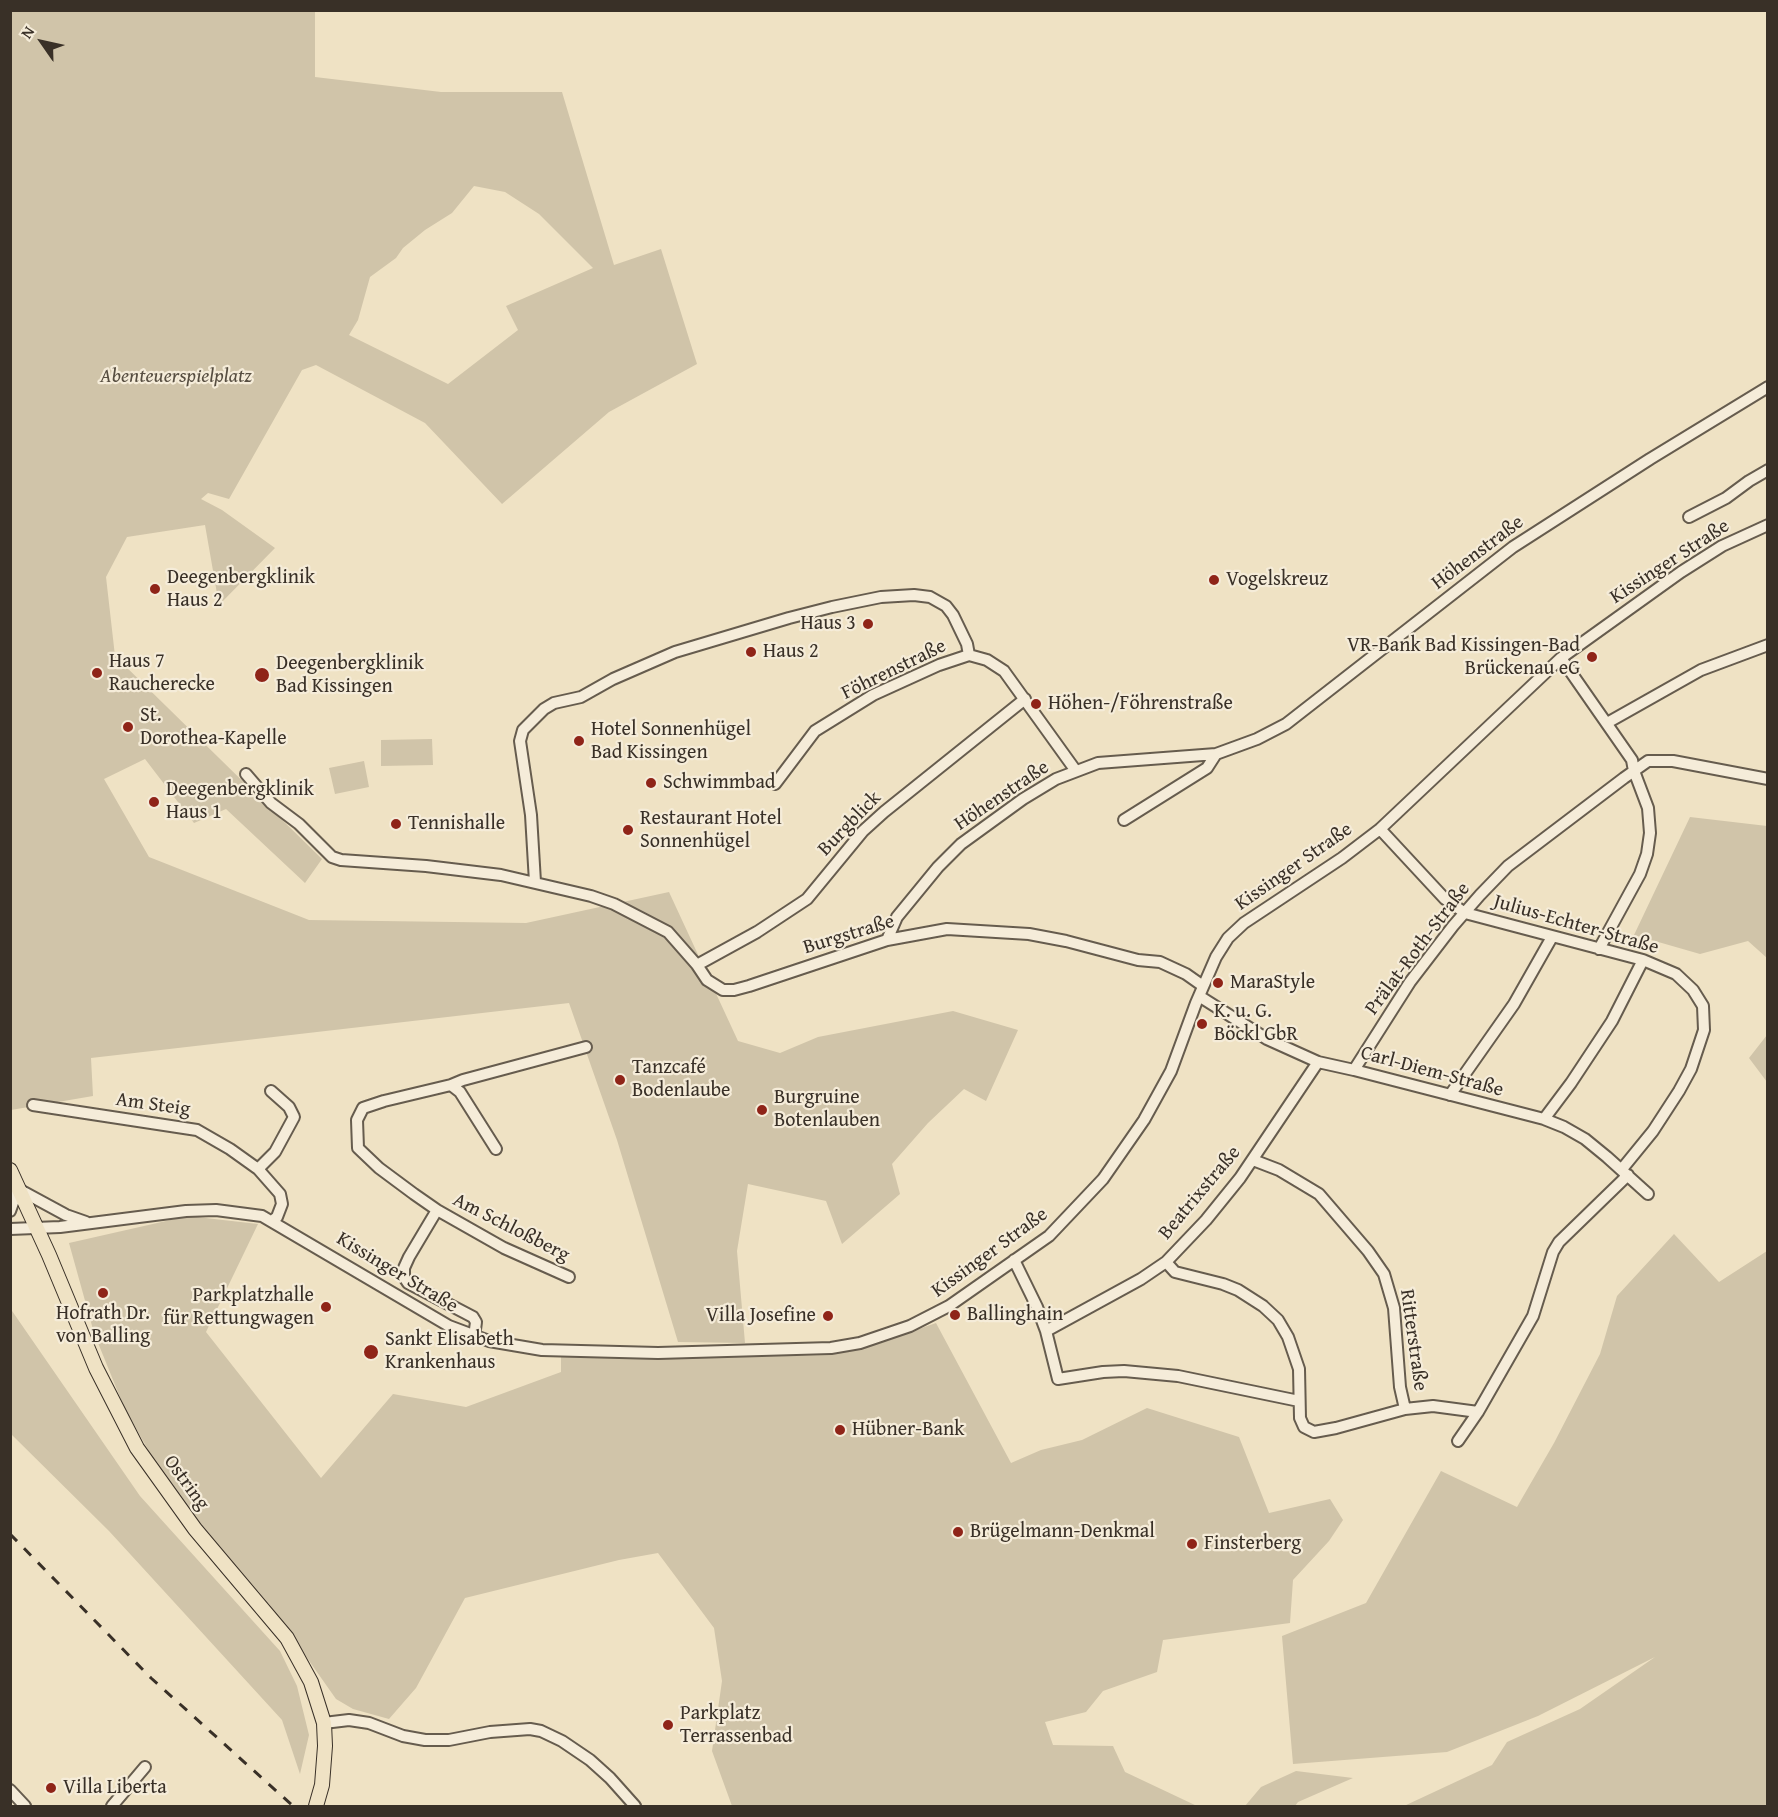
<!DOCTYPE html>
<meta charset="utf-8">
<style>
body{margin:0}
#map{position:relative;width:1778px;height:1817px;overflow:hidden;background:#efe2c4;font-family:"Gentium Book Plus",serif}
canvas{display:block}
.frame{position:absolute;inset:0;border:12px solid #393027;pointer-events:none}
.north{position:absolute;left:12px;top:12px;width:60px;height:60px;-webkit-text-stroke:4px #f5ecd9;paint-order:stroke;rotate:304deg;font-size:16px;font-weight:700;line-height:24px;text-align:center;color:#393027}
.north::after{content:'';display:block;margin:auto;width:21px;height:27px;background:#393027;clip-path:polygon(50% 0,100% 100%,50% 72%,0 100%)}
</style>
<div id="map">
<canvas width="1778" height="1817"></canvas>
<div class="frame"></div>
<div class="north">N</div>
</div>
<script>
const context = document.querySelector('canvas').getContext('2d');
context.lineJoin = 'round';
function fillPath(path, color) { context.fillStyle = color; context.fill(path, 'evenodd'); }
const toPath = rows => new Path2D(rows.map(r => 'M' + r).join(''));
function stroke(path, color, width, dash) { context.strokeStyle = color; context.lineWidth = width; context.lineCap = dash ? 'butt' : 'round'; context.setLineDash(dash || []); context.stroke(path); }
function write(font, color, halo, rows, align = 'center') {
  context.font = font + ' "Gentium Book Plus",serif'; context.lineWidth = 4.5; context.setLineDash([]); context.textBaseline = 'middle'; context.strokeStyle = halo; context.fillStyle = color; for (const [text, x, y, turn = 0] of rows) {
    context.save(); context.translate(x, y); context.rotate((+turn || 0) * Math.PI / 180); context.textAlign = isNaN(turn) ? turn : align; if (halo) context.strokeText(text, 0, 0); context.fillText(text, 0, 0); context.restore();
  }
}
fillPath(toPath([
 [11,11,315,11,315,77,441,92,562,92,614,265,661,249,697,364,609,412,502,504,425,423,316,365,302,370,229,499,208,493,201,499,222,510,275,548,219,605,205,525,127,537,106,577,115,656,322,859,305,883,226,809,194,823,145,759,104,779,149,857,309,920,526,923,669,892,738,1041,780,1053,818,1037,953,1011,1018,1030,986,1101,964,1089,928,1123,892,1164,900,1194,842,1244,826,1201,748,1184,737,1251,745,1343,678,1342,617,1140,569,1003,91,1058,93,1096,11,1110],
 [474,186,505,192,539,214,593,268,506,306,518,330,448,384,349,335,358,320,370,277,396,258,403,248,425,230,452,213],
 [432,739,433,765,381,766,381,740],
 [364,761,369,787,335,794,329,768],
 [1690,817,1767,826,1767,958,1748,941,1700,954,1634,935],
 [1767,1035,1767,1082,1749,1058],
 [188,1216,258,1224,206,1332,321,1478,393,1394,466,1407,561,1372,561,1357,691,1358,831,1355,884,1341,936,1323,1011,1463,1041,1450,1082,1440,1147,1408,1239,1437,1269,1513,1330,1499,1343,1520,1329,1541,1293,1580,1290,1623,1163,1640,1157,1672,1103,1691,1086,1712,1045,1722,1053,1745,1113,1746,1125,1772,1197,1806,732,1806,712,1751,722,1681,714,1628,658,1553,619,1560,465,1598,416,1688,389,1719,353,1709,336,1699,269,1604,193,1515,151,1455,124,1407,94,1333,69,1243],
 [1674,1234,1719,1282,1767,1251,1767,1806,1404,1806,1492,1765,1507,1742,1580,1709,1655,1657,1538,1716,1447,1752,1293,1764,1282,1636,1366,1603,1441,1471,1517,1507,1554,1443,1600,1354,1617,1296],
 [10,1308,140,1496,280,1651,297,1686,309,1735,300,1774,282,1720,109,1531,11,1434],
 [1296,1771,1353,1778,1298,1802,1295,1806,1245,1806,1261,1787]
]), '#d0c4a9');
const minor = toPath([
 [1689,517,1726,498,1749,481,1768,470],
 [1561,658,1632,760,1634,771,1648,808,1650,833,1647,854,1640,874,1599,949],
 [1607,723,1701,670,1768,645],
 [246,774,271,803,299,824,332,857,341,860,426,866,501,875,591,896,614,904,668,932,697,965,707,980,723,990,734,990,749,986,887,940,947,929,1029,934,1066,941,1138,960,1160,962,1186,974,1203,986],
 [775,784,815,731,873,695,939,665,969,655,987,660,1004,671,1076,771],
 [1124,820,1207,768,1216,754],
 [1380,829,1445,899,1465,913,1643,960,1676,974,1693,990,1703,1006,1704,1030,1691,1069,1679,1091,1653,1131,1622,1169],
 [535,882,531,815,520,741,523,730,544,709,554,703,581,697,613,679,675,652,789,618,832,607,881,597,914,595,930,597,946,606,953,615,967,644,969,655],
 [887,940,897,917,938,867,961,844,1023,799,1056,779,1098,763,1216,754,1257,739,1286,724,1513,547,1650,459,1768,387],
 [697,965,757,932,807,899,863,831,884,812,1025,699],
 [1199,996,1267,1039,1318,1062,1354,1070,1544,1119,1564,1127,1585,1139,1607,1157,1648,1194],
 [1354,1070,1410,982,1453,926,1480,895,1508,866,1624,778,1648,761,1673,761,1768,779],
 [451,1085,460,1092,496,1149],
 [1450,1095,1514,1004,1552,937],
 [33,1105,197,1130,230,1149,258,1169,280,1194,282,1204,277,1217,272,1221],
 [1544,1119,1571,1083,1612,1021,1643,960],
 [1253,1160,1279,1170,1319,1194,1368,1251,1384,1274,1394,1308,1400,1387,1405,1409],
 [258,1169,275,1152,294,1117,289,1107,271,1091],
 [437,1210,409,1257,404,1268,404,1277,408,1283,473,1317,476,1322,474,1337],
 [10,1211,18,1189,66,1215,86,1222],
 [10,1229,60,1227,186,1211,216,1210,262,1216,449,1326,489,1341,542,1350,658,1353,831,1348,860,1343,910,1326,949,1306,1049,1236,1103,1179,1144,1120,1171,1071,1196,1003,1216,957,1228,938,1244,923,1342,858,1380,829,1561,658,1681,572,1722,546,1768,525],
 [1014,1260,1037,1307,1046,1331,1058,1379,1103,1372,1124,1371,1178,1376,1299,1401],
 [1166,1262,1175,1272,1223,1284,1238,1290,1263,1306,1278,1320,1288,1337,1299,1369,1300,1418,1304,1427,1314,1432,1336,1428,1405,1409,1433,1406,1478,1412],
 [569,1277,504,1248,437,1210,414,1194,379,1168,358,1148,357,1120,363,1108,384,1101,451,1085,463,1080,586,1047],
 [1046,1331,1141,1279,1166,1262,1206,1220,1240,1178,1318,1062],
 [1458,1441,1478,1412,1533,1316,1553,1252,1559,1242,1628,1175],
 [324,1723,349,1720,369,1723,403,1736,425,1740,449,1740,490,1732,530,1729,541,1731,562,1741,590,1760,610,1778,635,1806],
 [10,1790,25,1806],
 [112,1806,145,1767]
]);
const major = toPath([
 [10,1170,49,1255,96,1368,137,1448,195,1529,287,1638,311,1682,324,1723,325,1746,322,1785,316,1806]
]);
stroke(minor, '#665c4e', 14);
stroke(major, '#393027', 16);
stroke(minor, '#f5ecd9', 10);
stroke(major, '#efe2c4', 14);
stroke(toPath([
 [10,1534,151,1678,293,1806]
]), '#393027', 3, [10, 10]);
for (const [x, y, r, color] of [
 [1214,580,6,"#8f2418"],
 [155,589,6,"#8f2418"],
 [868,624,6,"#8f2418"],
 [751,652,6,"#8f2418"],
 [1592,657,6,"#8f2418"],
 [97,673,6,"#8f2418"],
 [262,675,8,"#8f2418"],
 [1036,704,6,"#8f2418"],
 [128,727,6,"#8f2418"],
 [579,741,6,"#8f2418"],
 [651,783,6,"#8f2418"],
 [154,802,6,"#8f2418"],
 [396,824,6,"#8f2418"],
 [628,830,6,"#8f2418"],
 [1218,983,6,"#8f2418"],
 [1202,1024,6,"#8f2418"],
 [620,1080,6,"#8f2418"],
 [762,1110,6,"#8f2418"],
 [103,1293,6,"#8f2418"],
 [326,1307,6,"#8f2418"],
 [955,1315,6,"#8f2418"],
 [828,1316,6,"#8f2418"],
 [371,1352,8,"#8f2418"],
 [840,1430,6,"#8f2418"],
 [958,1532,6,"#8f2418"],
 [1192,1544,6,"#8f2418"],
 [668,1725,6,"#8f2418"],
 [51,1788,6,"#8f2418"]
]) { const dot = new Path2D(); dot.arc(x, y, r, 0, 2 * Math.PI); context.fillStyle = color; context.fill(dot); stroke(dot, '#f5ecd9', 2); }
write('italic 20px', '#574e41', '#f5ecd9', [
 ["Abenteuerspielplatz",176,377]
]);
write('20px', '#393027', '#f5ecd9', [
 ["Höhenstraße",1478,553,-37],
 ["Kissinger Straße",1670,562,-33],
 ["Föhrenstraße",894,670,-26],
 ["Höhenstraße",1002,796,-34],
 ["Burgblick",850,824,-46],
 ["Kissinger Straße",1294,867,-35],
 ["Julius-Echter-Straße",1576,925,16],
 ["Burgstraße",849,935,-17],
 ["Prälat-Roth-Straße",1418,949,-53],
 ["Carl-Diem-Straße",1432,1072,15],
 ["Am Steig",153,1105,8],
 ["Beatrixstraße",1200,1193,-50],
 ["Am Schloßberg",511,1228,27],
 ["Kissinger Straße",990,1253,-36],
 ["Kissinger Straße",397,1273,31],
 ["Ritterstraße",1413,1340,82],
 ["Ostring",186,1483,54]
]);
write('20px', '#393027', '#f5ecd9', [
 ["Deegenbergklinik",167,578],
 ["Haus 2",167,601],
 ["Vogelskreuz",1226,580],
 ["Haus 3",856,624,"right"],
 ["VR-Bank Bad Kissingen-Bad",1580,646,"right"],
 ["Brückenau eG",1580,669,"right"],
 ["Haus 2",763,652],
 ["Haus 7",109,662],
 ["Raucherecke",109,685],
 ["Deegenbergklinik",276,664],
 ["Bad Kissingen",276,687],
 ["Höhen-/Föhrenstraße",1048,704],
 ["St.",140,716],
 ["Dorothea-Kapelle",140,739],
 ["Hotel Sonnenhügel",591,730],
 ["Bad Kissingen",591,753],
 ["Schwimmbad",663,783],
 ["Deegenbergklinik",166,790],
 ["Haus 1",166,813],
 ["Restaurant Hotel",640,819],
 ["Sonnenhügel",640,842],
 ["Tennishalle",408,824],
 ["MaraStyle",1230,983],
 ["K. u. G.",1214,1012],
 ["Böckl GbR",1214,1035],
 ["Tanzcafé",632,1068],
 ["Bodenlaube",632,1091],
 ["Burgruine",774,1098],
 ["Botenlauben",774,1121],
 ["Parkplatzhalle",314,1296,"right"],
 ["für Rettungwagen",314,1319,"right"],
 ["Hofrath Dr.",103,1314,"center"],
 ["von Balling",103,1337,"center"],
 ["Ballinghain",967,1315],
 ["Villa Josefine",816,1316,"right"],
 ["Sankt Elisabeth",385,1340],
 ["Krankenhaus",385,1363],
 ["Hübner-Bank",852,1430],
 ["Brügelmann-Denkmal",970,1532],
 ["Finsterberg",1204,1544],
 ["Parkplatz",680,1714],
 ["Terrassenbad",680,1737],
 ["Villa Liberta",63,1788]
], 'left');
</script>
